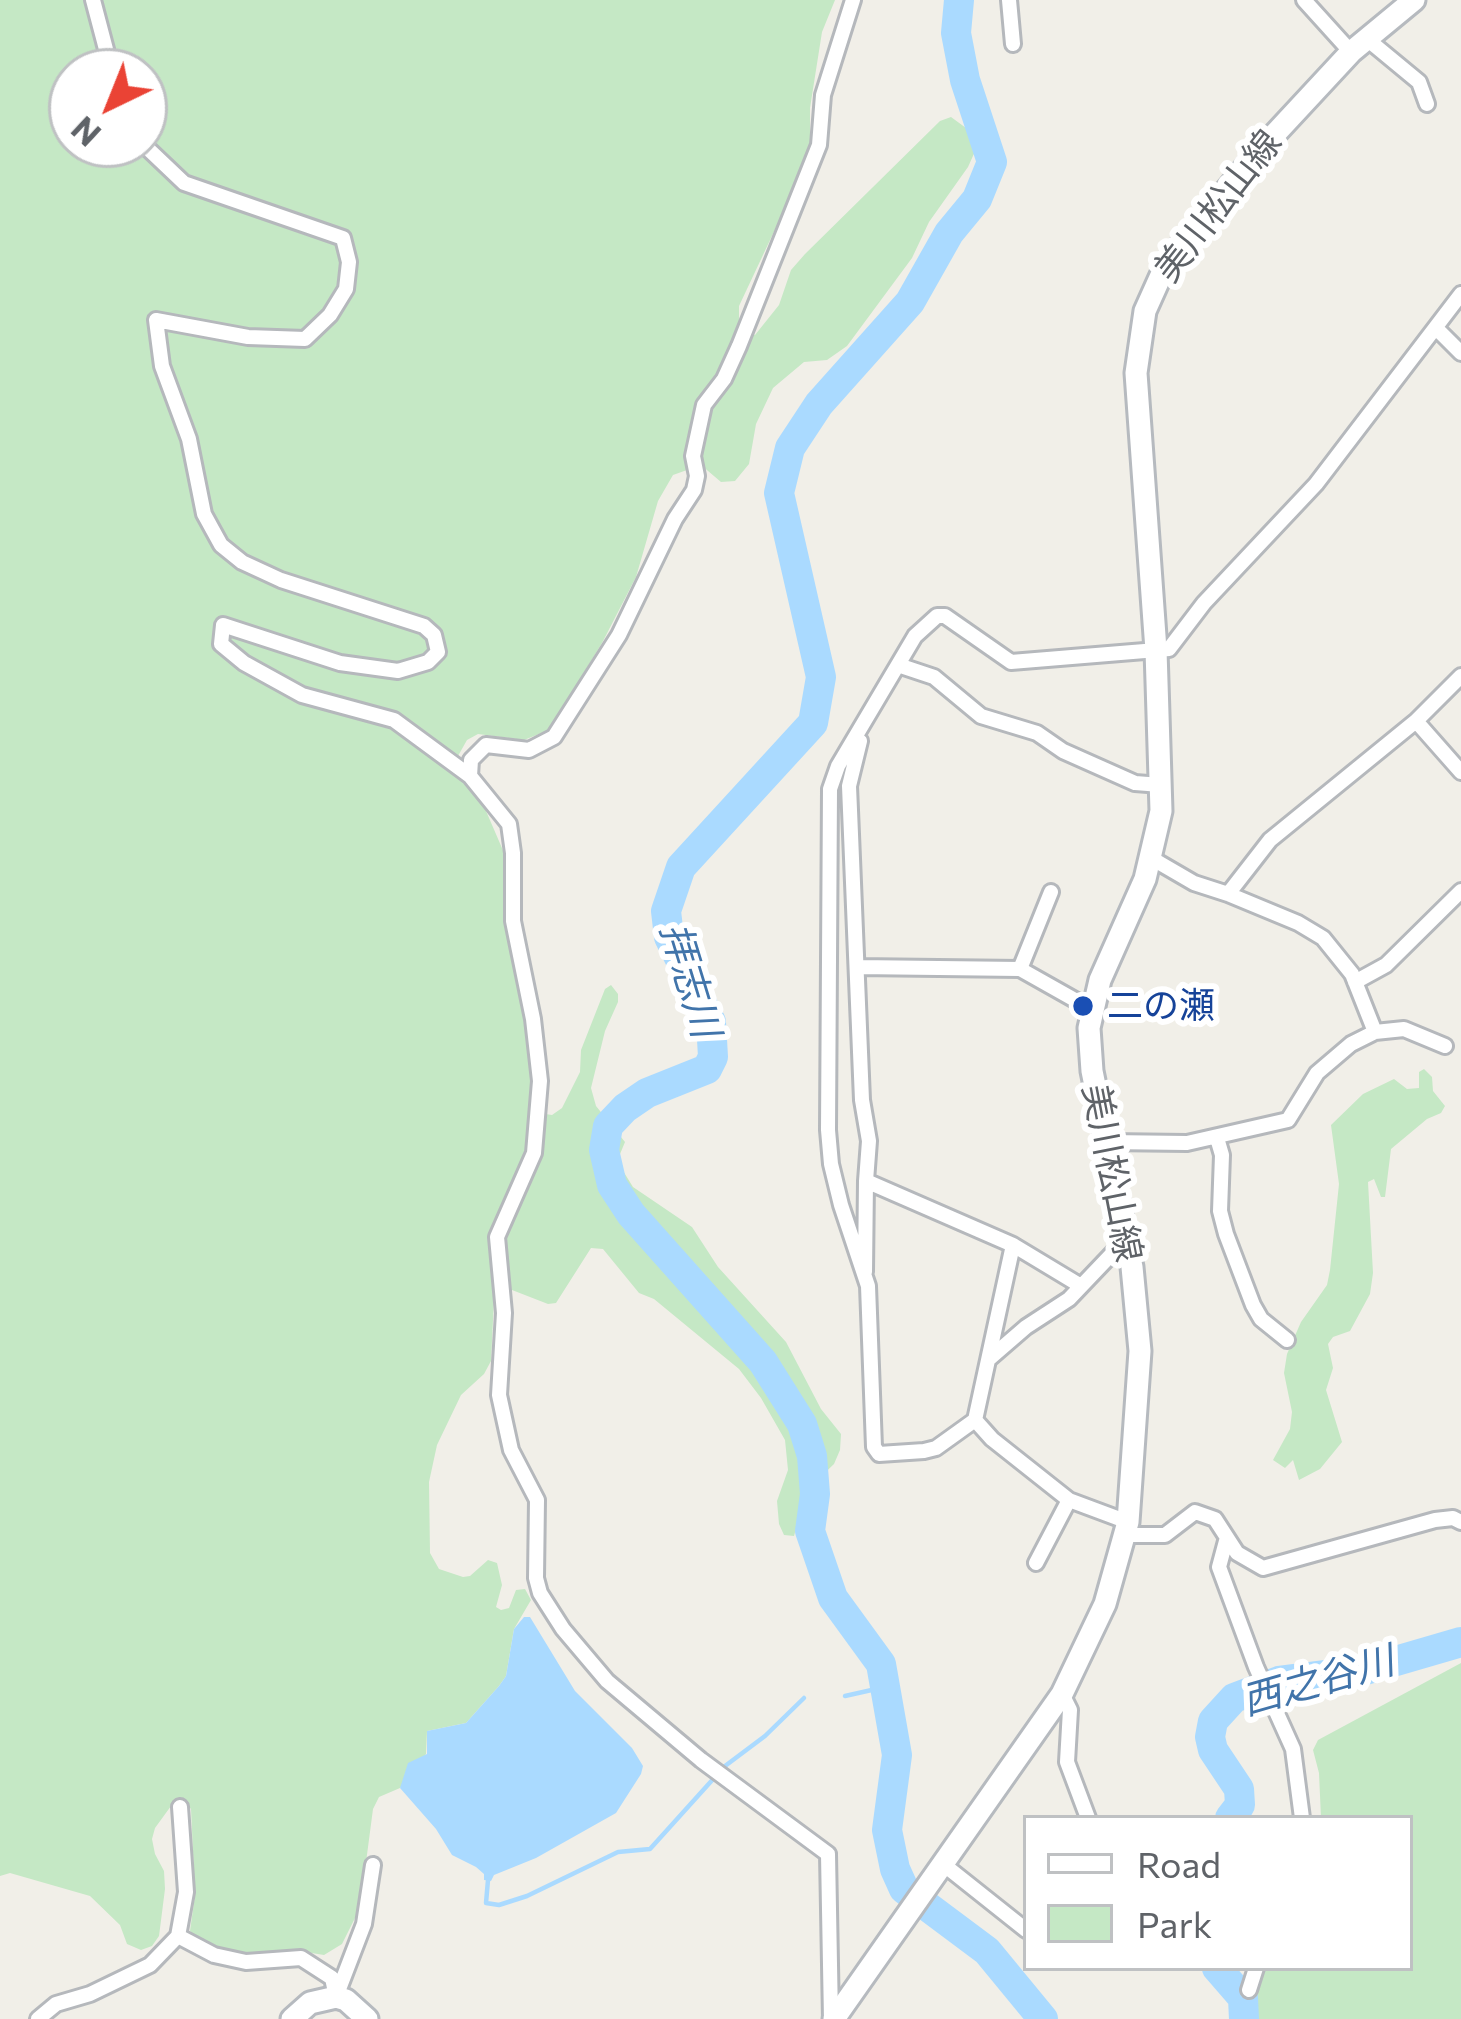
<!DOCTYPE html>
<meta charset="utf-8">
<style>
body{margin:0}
#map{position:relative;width:1461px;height:2019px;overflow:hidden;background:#f1efe8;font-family:Commissioner,sans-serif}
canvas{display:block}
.legend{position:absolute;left:1023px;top:1815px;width:390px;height:156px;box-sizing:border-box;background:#fff;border:3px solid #bfc1c3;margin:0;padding:15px 21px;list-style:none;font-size:36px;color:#5f6368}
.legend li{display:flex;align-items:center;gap:24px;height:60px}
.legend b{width:60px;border:3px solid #bfc1c3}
.north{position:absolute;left:48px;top:48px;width:120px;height:120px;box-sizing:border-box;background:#fff;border:3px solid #bfc1c3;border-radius:50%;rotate:223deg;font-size:33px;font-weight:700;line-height:48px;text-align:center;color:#5f6368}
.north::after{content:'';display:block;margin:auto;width:42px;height:54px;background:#ea4335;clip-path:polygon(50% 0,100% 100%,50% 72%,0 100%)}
</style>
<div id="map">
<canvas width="1461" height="2019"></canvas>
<ul class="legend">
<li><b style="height:15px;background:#fff"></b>Road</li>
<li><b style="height:33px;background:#c5e8c5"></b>Park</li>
</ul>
<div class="north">N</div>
</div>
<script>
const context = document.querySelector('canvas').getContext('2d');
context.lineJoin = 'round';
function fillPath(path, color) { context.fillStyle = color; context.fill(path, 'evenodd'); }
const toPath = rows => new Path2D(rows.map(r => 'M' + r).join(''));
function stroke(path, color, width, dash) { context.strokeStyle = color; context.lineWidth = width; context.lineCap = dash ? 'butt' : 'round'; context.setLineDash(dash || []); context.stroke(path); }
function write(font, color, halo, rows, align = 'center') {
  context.font = font + ' Commissioner,"Noto Sans JP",sans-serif'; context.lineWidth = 12; context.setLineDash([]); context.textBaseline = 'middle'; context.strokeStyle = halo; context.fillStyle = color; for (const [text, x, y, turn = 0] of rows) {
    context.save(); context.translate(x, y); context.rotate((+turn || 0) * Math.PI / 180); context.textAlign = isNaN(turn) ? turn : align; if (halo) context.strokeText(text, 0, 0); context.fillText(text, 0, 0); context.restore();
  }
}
fillPath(toPath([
 [0,0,835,0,822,32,810,108,810,155,739,306,739,328,755,335,779,305,791,270,805,254,940,121,951,117,966,128,977,147,968,167,929,222,912,258,847,346,827,360,804,362,773,388,756,424,749,464,735,481,721,482,701,465,673,475,658,501,636,577,602,643,549,730,524,740,478,734,467,740,458,756,458,777,483,804,508,862,505,895,509,944,528,1018,534,1082,532,1112,552,1115,562,1108,580,1072,581,1050,605,989,611,985,618,994,618,1002,605,1031,591,1088,596,1106,625,1142,620,1154,620,1166,633,1187,692,1227,718,1267,786,1342,821,1409,841,1434,840,1450,834,1464,806,1491,794,1536,784,1535,779,1524,777,1501,788,1470,785,1440,761,1398,739,1369,654,1299,639,1293,603,1249,591,1248,556,1303,548,1304,512,1290,494,1300,491,1361,484,1374,461,1395,437,1445,429,1482,430,1553,439,1569,463,1577,470,1576,488,1560,497,1563,502,1585,496,1607,501,1610,509,1608,516,1590,525,1589,531,1600,514,1629,506,1676,499,1686,466,1723,427,1731,426,1754,400,1788,379,1797,373,1809,360,1908,342,1944,324,1955,299,1951,249,1956,198,1940,190,1931,195,1895,191,1809,185,1802,171,1806,155,1828,152,1839,155,1854,164,1871,165,1889,159,1936,152,1946,141,1950,127,1944,120,1925,90,1896,10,1873,0,1876],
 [72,72,144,72,144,144,72,144],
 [1424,1069,1432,1077,1433,1091,1445,1106,1441,1113,1427,1119,1391,1149,1385,1197,1381,1197,1374,1179,1368,1182,1373,1273,1370,1294,1350,1331,1333,1337,1328,1344,1333,1368,1326,1390,1342,1442,1320,1469,1299,1480,1293,1460,1285,1468,1273,1460,1290,1429,1292,1412,1284,1373,1287,1354,1301,1322,1327,1285,1330,1270,1339,1184,1331,1125,1363,1094,1394,1079,1407,1089,1419,1088,1419,1072],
 [1461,1663,1461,2019,1237,2019,1251,2001,1264,1968,1410,1968,1410,1818,1321,1818,1319,1773,1313,1750,1318,1740]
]), '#c5e8c5');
fillPath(toPath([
 [524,1617,530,1617,575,1691,632,1748,643,1766,641,1774,616,1813,536,1858,494,1875,491,1881,484,1880,484,1874,476,1867,452,1855,436,1829,400,1788,408,1763,427,1754,427,1731,466,1723,499,1686,506,1676,514,1629]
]), '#aadaff');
stroke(toPath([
 [845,1696,885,1687],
 [721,1769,765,1736,804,1698],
 [488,1880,486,1903,499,1905,527,1896,618,1852,650,1849,715,1777]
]), '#aadaff', 4.5);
stroke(toPath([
 [959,0,956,33,965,80,992,162,977,199,949,233,910,302,819,404,790,448,779,493,821,677,813,723,681,867,666,911,669,937,711,1022,713,1057,707,1069,647,1093,625,1108,608,1126,604,1150,612,1185,631,1214,763,1362,802,1424,812,1456,815,1494,810,1531,833,1598,881,1664,897,1755,887,1830,895,1869,904,1889,987,1951,1043,2019],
 [1230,1818,1240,1805,1239,1789,1213,1750,1210,1737,1213,1721,1234,1698,1279,1681,1365,1670,1461,1642],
 [1217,1968,1243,1998,1244,2019]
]), '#aadaff', 30);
const street = toPath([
 [93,0,112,72],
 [1009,0,1013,44],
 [1304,0,1351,52],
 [1367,39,1419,82,1427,104],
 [143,144,184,183,343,238,349,262,346,289,330,315,305,339,248,337,156,320,162,366,189,439,204,514,221,545,242,562,281,580,424,626,434,635,438,652,428,662,398,671,340,663,223,625,221,644,244,663,302,695,394,720,470,776,509,824,513,853,513,921,533,1019,540,1081,534,1153,497,1237,504,1313,499,1395,511,1450,537,1500,536,1578,540,1593,563,1629,607,1681,701,1760,828,1854,831,2019],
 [1436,328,1461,353],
 [898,665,934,677,981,716,1037,733,1063,751,1135,783,1161,785],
 [1416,721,1461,772],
 [860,741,849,786,862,1100,869,1141,866,1181,1013,1245,975,1420],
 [470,776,471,760,486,745,529,750,554,737,619,635,675,519,694,490,697,476,693,456,704,405,724,379,739,346,819,145,823,95,853,0],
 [1151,858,1194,883,1228,894,1270,840,1416,721,1461,676],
 [1228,894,1298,923,1323,938,1352,974,1375,1032],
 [857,967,1020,969,1091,1009],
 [1020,969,1051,892],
 [1355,982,1386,965,1461,891],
 [1217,1138,1222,1155,1220,1211,1226,1234,1253,1305,1261,1319,1287,1340],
 [1107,1142,1187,1143,1288,1120,1317,1073,1351,1044,1375,1032,1404,1029,1445,1046],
 [1013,1245,1081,1286],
 [865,1272,866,1181],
 [989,1359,1026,1327,1069,1299,1127,1238],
 [1128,1522,1069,1500,992,1439,975,1420,936,1448,924,1451,879,1454,874,1447,868,1286,841,1205,831,1164,828,1130,830,789,838,766,915,636,937,616,945,616,1011,662,1169,649,1204,603,1316,484,1461,294],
 [1126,1535,1165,1535,1195,1512,1215,1519,1237,1553,1263,1568,1435,1520,1453,1518,1461,1522],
 [1226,1541,1219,1567,1256,1667,1293,1749,1302,1818],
 [1036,1563,1069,1500],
 [1062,1694,1070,1710,1067,1762,1088,1818],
 [943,1864,1026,1930],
 [178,1936,186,1892,180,1807],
 [1249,1990,1256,1968],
 [336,1997,364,1924,373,1865],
 [38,2019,56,2004,90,1994,150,1965,178,1936,214,1955,246,1962,301,1958,332,1978,336,1997]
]);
const secondary = toPath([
 [292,2019,310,2003,336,1997,346,2000,367,2019],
 [834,2019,1062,1694,1105,1604,1128,1522,1140,1351,1132,1267,1092,1071,1089,1028,1100,980,1145,879,1161,811,1156,650,1136,373,1145,311,1167,262,1261,149,1351,52,1414,0]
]);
stroke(street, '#b5b8bc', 20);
stroke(secondary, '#b6babf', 27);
stroke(street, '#fff', 14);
stroke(secondary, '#fff', 21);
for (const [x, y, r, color] of [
 [1083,1006,12,"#1a4fb4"]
]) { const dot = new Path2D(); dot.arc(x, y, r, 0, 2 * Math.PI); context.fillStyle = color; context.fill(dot); stroke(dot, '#fff', 4.5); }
write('36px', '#5f6368', '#fff', [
 ["美川松山線",1218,206,-52],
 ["美川松山線",1112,1173,79]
]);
write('36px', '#164399', '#fff', [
 ["二の瀬",1107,1006]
], 'left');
write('italic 39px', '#4174aa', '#fff', [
 ["拝志川",690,980,73],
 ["西之谷川",1318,1681,-16]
]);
</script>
